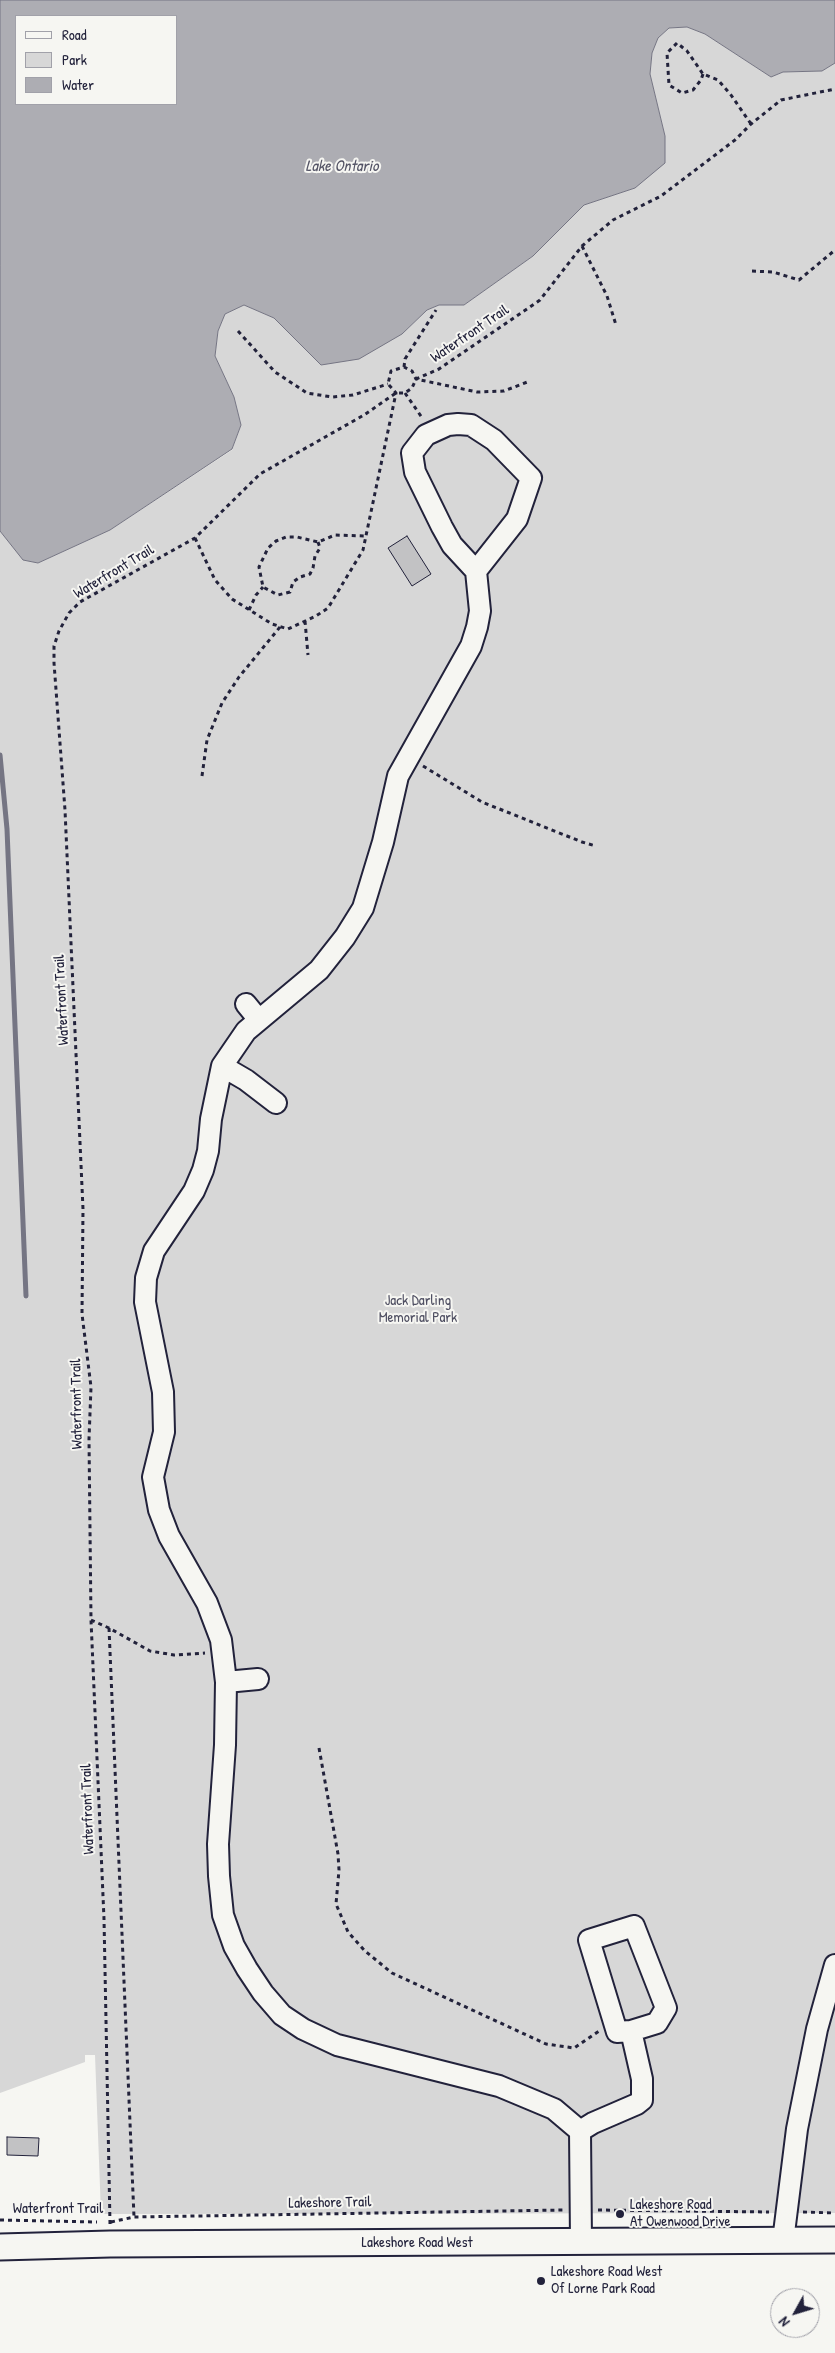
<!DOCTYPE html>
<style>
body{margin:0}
#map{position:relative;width:835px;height:2353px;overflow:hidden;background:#f6f6f2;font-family:"Patrick Hand",sans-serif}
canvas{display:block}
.legend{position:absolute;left:15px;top:15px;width:162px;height:90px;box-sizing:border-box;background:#f6f6f2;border:1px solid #a1a1a9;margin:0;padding:6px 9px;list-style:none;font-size:15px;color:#22223b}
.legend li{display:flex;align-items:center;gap:10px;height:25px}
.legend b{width:25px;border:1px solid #a1a1a9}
.north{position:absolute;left:770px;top:2288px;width:50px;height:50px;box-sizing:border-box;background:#f6f6f2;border:1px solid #a1a1a9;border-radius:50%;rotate:231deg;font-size:14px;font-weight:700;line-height:20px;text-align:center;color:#22223b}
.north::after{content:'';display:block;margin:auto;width:18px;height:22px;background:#22223b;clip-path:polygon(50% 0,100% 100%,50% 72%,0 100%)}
</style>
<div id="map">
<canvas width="835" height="2353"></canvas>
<ul class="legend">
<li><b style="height:6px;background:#f6f6f2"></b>Road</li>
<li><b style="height:14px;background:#d7d7d7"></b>Park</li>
<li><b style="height:14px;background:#adadb3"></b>Water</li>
</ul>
<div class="north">N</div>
</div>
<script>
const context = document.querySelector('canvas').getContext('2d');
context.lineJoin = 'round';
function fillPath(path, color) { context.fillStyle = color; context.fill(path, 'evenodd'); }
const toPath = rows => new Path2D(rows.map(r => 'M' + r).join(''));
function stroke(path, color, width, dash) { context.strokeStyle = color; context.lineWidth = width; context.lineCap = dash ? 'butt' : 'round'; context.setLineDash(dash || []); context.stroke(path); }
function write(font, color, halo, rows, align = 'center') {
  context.font = font + ' "Patrick Hand",sans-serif'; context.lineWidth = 4; context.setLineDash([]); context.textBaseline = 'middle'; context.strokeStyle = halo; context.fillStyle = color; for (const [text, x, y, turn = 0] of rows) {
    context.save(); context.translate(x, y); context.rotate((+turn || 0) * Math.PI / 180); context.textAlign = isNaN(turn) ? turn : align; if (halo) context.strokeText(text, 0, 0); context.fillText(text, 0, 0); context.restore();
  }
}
fillPath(toPath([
 [687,27,705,34,771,77,783,72,822,71,835,63,835,2213,101,2214,95,2055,85,2055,85,2062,0,2093,0,531,23,559,38,563,110,530,232,450,241,425,234,397,215,356,218,331,225,314,244,305,274,318,321,365,402,334,427,310,439,305,464,305,533,256,584,205,635,188,665,136,650,74,652,53,658,38,669,28]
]), '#d7d7d7');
const water = toPath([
 [0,0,835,0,835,63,822,71,783,72,771,77,705,34,687,27,669,28,658,38,652,53,650,74,665,136,665,163,635,188,584,205,533,256,464,305,439,305,427,310,402,334,359,359,321,365,274,318,244,305,225,314,218,331,215,356,234,397,241,425,232,449,110,530,38,563,23,560,0,531,0,0],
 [16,16,176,16,176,104,16,104,16,16]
]);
fillPath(water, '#adadb3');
stroke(water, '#757583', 1);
stroke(toPath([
 [0,755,7,829,26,1296]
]), '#757583', 5);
const building = toPath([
 [407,536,431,574,412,586,388,548,407,536],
 [7,2137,39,2138,38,2156,7,2155,7,2137]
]);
fillPath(building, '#c2c2c4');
stroke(building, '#22223b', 1);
const minor = toPath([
 [476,571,517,519,531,478,494,440,471,425,458,424,448,425,426,435,412,453,415,472,442,527,452,545,476,571,480,611,477,627,471,646,398,776,383,842,363,908,345,937,319,970,246,1031,222,1066,211,1119,208,1151,203,1170,194,1191,154,1251,146,1278,145,1302,163,1392,164,1432,153,1477,159,1510,169,1536,207,1603,221,1640,226,1682,225,1745,218,1844,219,1876,223,1915,234,1946,247,1969,263,1993,282,2015,303,2029,337,2045,499,2086,554,2109,580,2131,581,2242],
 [246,1004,259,1020],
 [222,1066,246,1080,276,1103],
 [226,1682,258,1679],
 [634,1926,666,2008,657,2023,631,2031,617,2032,589,1940,634,1926],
 [580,2131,593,2123,637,2104,642,2100,642,2079,631,2031],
 [783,2241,797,2129,817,2029,835,1965]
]);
const major = toPath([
 [0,2247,110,2244,835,2240]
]);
stroke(minor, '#22223b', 24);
stroke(major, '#22223b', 29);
stroke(toPath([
 [703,74,701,80,693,90,682,93,669,85,667,53,677,43,687,51,703,74,718,80,731,95,751,124],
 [582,246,607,296,616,325],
 [752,271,773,272,799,280,835,250],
 [238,331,275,372,307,393,332,397,353,395,388,384],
 [404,367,405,359,436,310],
 [405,393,423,419],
 [195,538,215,580,232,599,272,624,288,629,316,616,328,608,363,550,396,393,388,384,391,371,404,367,412,371,416,379,477,392,504,391,530,381],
 [318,542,320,548,315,556,313,568,310,574,300,577,293,582,290,592,278,595,263,587,259,567,268,548,276,541,286,537,297,537,318,542,335,535,366,536],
 [249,610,256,595,263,587],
 [305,621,308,655],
 [423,766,482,802,582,842,596,846],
 [202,776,207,740,222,703,239,677,280,627],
 [91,1620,109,1628,150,1651,174,1655,205,1653],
 [109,1628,134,2217],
 [319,1748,338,1854,339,1870,336,1904,348,1932,365,1951,392,1973,546,2044,574,2048,599,2031],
 [598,2210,769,2212],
 [803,2212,835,2213],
 [0,2220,97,2222],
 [111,2222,134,2217,564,2210],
 [110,2224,104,1919,91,1620,89,1439,91,1387,82,1314,83,1209,65,810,54,663,54,646,59,631,69,613,80,602,195,538,260,474,364,415,396,393,405,393,412,388,416,379,439,369,540,300,582,246,613,220,661,196,735,140,751,124,781,100,835,89]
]), '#22223b', 3, [4, 4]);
stroke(minor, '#f6f6f2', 20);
stroke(major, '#f6f6f2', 25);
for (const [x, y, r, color] of [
 [620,2214,5,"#22223b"],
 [541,2281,5,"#22223b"]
]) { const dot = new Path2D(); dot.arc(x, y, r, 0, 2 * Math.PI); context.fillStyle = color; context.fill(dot); stroke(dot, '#f6f6f2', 2); }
write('15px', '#22223b', '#f6f6f2', [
 ["Waterfront Trail",470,334,-34],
 ["Waterfront Trail",114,572,-31],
 ["Waterfront Trail",62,1000,-93],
 ["Waterfront Trail",77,1404,-91],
 ["Waterfront Trail",88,1809,-92],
 ["Lakeshore Trail",330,2203,-1],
 ["Waterfront Trail",58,2209],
 ["Lakeshore Road West",417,2243]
]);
write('15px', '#4f4f62', '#f6f6f2', [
 ["Jack Darling",418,1301],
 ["Memorial Park",418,1318]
]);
write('15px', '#22223b', '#f6f6f2', [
 ["Lakeshore Road",630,2205],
 ["At Owenwood Drive",630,2222],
 ["Lakeshore Road West",551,2272],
 ["Of Lorne Park Road",551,2289]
], 'left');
write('italic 16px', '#535365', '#f6f6f2', [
 ["Lake Ontario",342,167]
]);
</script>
